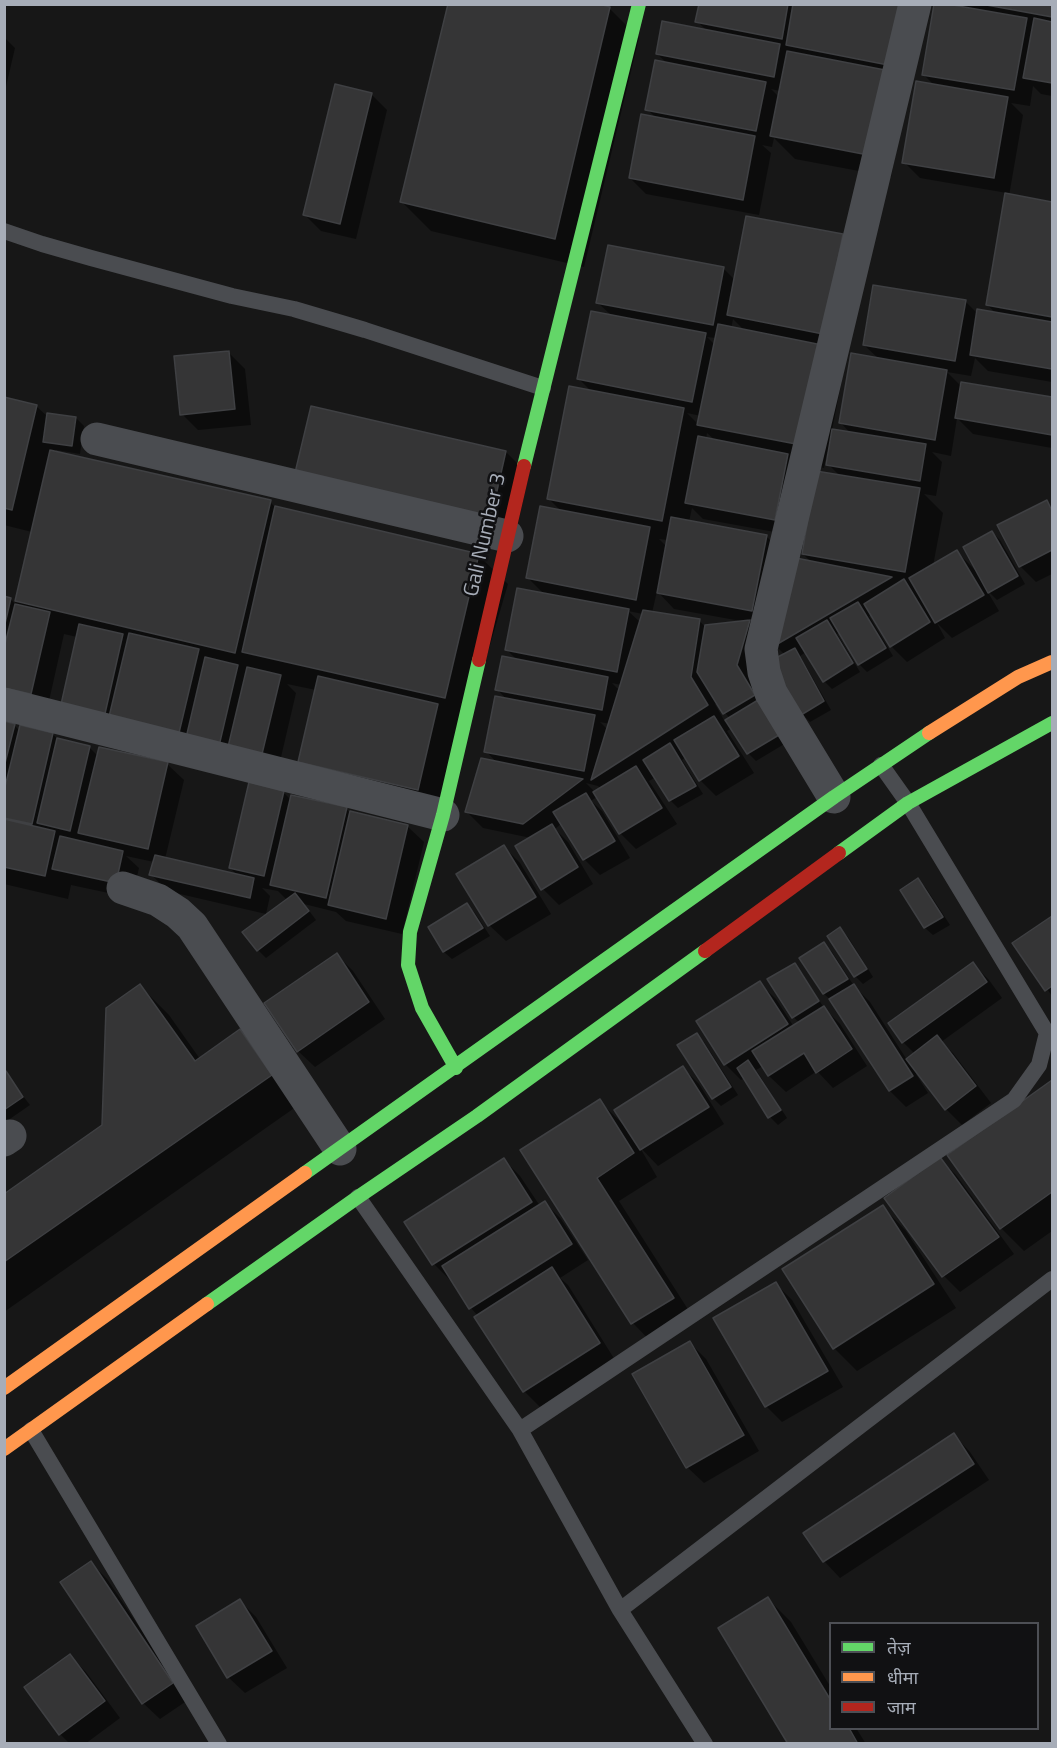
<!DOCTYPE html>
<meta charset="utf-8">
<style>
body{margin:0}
#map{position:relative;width:1057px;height:1748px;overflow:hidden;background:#171717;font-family:"Titillium Web","Noto Sans Devanagari",sans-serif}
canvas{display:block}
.frame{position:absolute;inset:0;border:6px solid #a7adb8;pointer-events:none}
.legend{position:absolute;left:829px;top:1622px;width:210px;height:108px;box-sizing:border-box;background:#111113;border:2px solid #4d4f55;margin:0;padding:8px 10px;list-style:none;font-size:18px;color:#a7adb8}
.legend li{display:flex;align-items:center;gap:12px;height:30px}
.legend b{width:30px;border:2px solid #4d4f55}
</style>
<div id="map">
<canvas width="1057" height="1748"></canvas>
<div class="frame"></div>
<ul class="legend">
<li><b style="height:8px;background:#63d668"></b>तेज़</li>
<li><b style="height:8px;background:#ff974d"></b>धीमा</li>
<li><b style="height:8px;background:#b3261e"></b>जाम</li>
</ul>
</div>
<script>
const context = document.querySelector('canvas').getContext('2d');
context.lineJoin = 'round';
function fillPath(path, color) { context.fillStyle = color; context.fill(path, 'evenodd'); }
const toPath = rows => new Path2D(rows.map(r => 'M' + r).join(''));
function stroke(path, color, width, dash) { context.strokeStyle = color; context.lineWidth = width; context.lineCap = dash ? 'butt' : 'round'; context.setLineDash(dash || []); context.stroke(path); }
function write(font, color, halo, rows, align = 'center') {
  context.font = font + ' "Titillium Web",sans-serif'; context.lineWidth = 5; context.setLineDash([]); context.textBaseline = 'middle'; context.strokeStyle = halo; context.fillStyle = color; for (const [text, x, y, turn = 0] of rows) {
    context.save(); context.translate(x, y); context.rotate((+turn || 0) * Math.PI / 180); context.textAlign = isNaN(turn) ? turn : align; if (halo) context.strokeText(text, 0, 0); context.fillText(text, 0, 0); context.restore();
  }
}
fillPath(toPath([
 [593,4,610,9,639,38,584,267,431,231,402,202],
 [701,4,790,4,794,9,900,4,908,95,891,177,795,159,774,138,772,147,762,145,771,153,759,215,646,194,630,178,656,118,647,109,668,64,657,54,707,31,697,21],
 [771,89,780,91,779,97],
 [950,4,1052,4,1052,96,1041,94,1033,86,1030,106,1011,103,1023,115,1009,196,1052,203,1052,382,988,371,975,358,971,376,947,372,962,387,963,383,1052,398,1052,448,973,434,957,418,951,456,932,452,942,462,936,496,924,494,943,513,933,566,957,552,978,573,992,532,1000,540,1025,584,997,600,986,589,999,611,952,638,937,623,945,638,907,662,891,646,872,614,869,616,893,656,867,672,859,664,840,632,837,634,860,672,832,689,824,681,806,652,800,656,831,710,810,722,802,714,785,655,775,645,812,563,803,554,840,476,828,464,830,453,827,452,824,468,794,462,791,535,703,519,692,508,689,522,766,536,783,553,768,627,791,740,756,761,748,753,732,728,727,731,754,773,716,796,700,780,686,757,682,760,703,794,678,808,670,800,656,777,649,781,677,824,636,849,620,833,598,796,591,801,602,811,630,858,600,875,584,859,562,823,555,829,568,842,593,884,559,905,543,889,531,838,483,828,467,812,497,763,486,751,507,700,497,689,518,661,506,649,544,594,528,578,562,512,548,498,592,392,579,379,612,316,598,303,723,268,735,280,842,236,866,259,832,430,851,434,841,423,880,360,864,345,966,302,978,314,997,314,987,305,1007,193,920,178,904,162,935,86,923,74,952,7],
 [733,319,745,331,731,329],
 [707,337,716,338,715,345],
 [687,413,701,416,699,425],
 [707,433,716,441,706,439],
 [659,539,668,540,667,547],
 [657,591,674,609,741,621,705,627,699,620,652,613],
 [628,611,643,614,640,622],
 [612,683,621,685,620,690,617,688],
 [718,703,730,719,725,722,715,704],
 [600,722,610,724,608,730],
 [586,783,598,786,601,789,595,792],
 [4,37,15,48,4,95],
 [371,94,387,110,356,239,321,231,305,215],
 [229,353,245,369,251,425,198,430,182,414],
 [4,399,36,406,48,417,76,418,84,426,80,454,56,450,55,453,270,502,276,508,478,555,508,584,441,812,323,785,316,690,287,684,296,693,278,770,78,724,77,637,64,634,47,710,4,701,4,598,11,599,15,604,32,532,4,525],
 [506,452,529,475,513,545,319,500],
 [1046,502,1052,508,1052,574,1036,582,1020,566],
 [4,723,14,725,20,731,53,734,58,740,89,747,98,756,167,764,184,780,165,859,238,876,230,868,283,792,291,800,346,809,350,813,407,826,424,842,402,934,346,921,336,912,304,904,316,920,266,958,258,950,288,901,278,891,262,888,270,896,266,914,167,891,151,874,154,862,126,856,139,868,132,898,71,885,68,899,4,884],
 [504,847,520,863,551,914,506,941,489,925],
 [918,880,926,888,950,925,933,935,925,928,902,890],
 [467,905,475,913,490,936,452,959,444,952,430,928],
 [1052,918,1052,996,1015,943],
 [840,929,848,937,873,977,863,984,855,976,829,936],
 [824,944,832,952,854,986,870,1002,907,1060,915,1054,903,1042,973,964,989,980,1002,998,941,1042,953,1053,991,1103,962,1125,946,1109,918,1072,916,1074,928,1093,906,1107,890,1091,832,1001,824,994,802,958],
 [337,955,353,971,385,1019,315,1067,298,1051],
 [794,965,802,973,824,1008,840,1024,867,1066,833,1088,817,1071,786,1092,769,1076,763,1066,756,1070,787,1118,778,1125,770,1117,745,1078,741,1080,725,1064,759,983,776,999,794,1027,800,1023,793,1017],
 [140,986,169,1015,200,1059,240,1031,269,1060,300,1104,4,1312,4,1196,103,1126],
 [696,1035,704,1042,738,1095,721,1106,713,1098],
 [683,1068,699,1084,724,1124,658,1166,639,1146,657,1177,619,1201,696,1322,656,1347,633,1323,522,1150,599,1101,625,1126],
 [5,1073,30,1105,4,1123,4,1074],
 [1052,1082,1052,1231,1024,1251,1001,1228,950,1156],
 [940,1159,956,1175,1014,1254,960,1292,944,1276,886,1198],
 [504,1160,520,1176,540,1206,545,1203,561,1219,588,1260,560,1278,568,1285,615,1360,540,1407,524,1391,478,1316,471,1308,452,1279,450,1280,434,1264,406,1222],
 [883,1207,906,1231,956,1308,857,1371,834,1348],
 [776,1284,792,1300,843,1387,782,1422,766,1406],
 [690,1343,706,1359,759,1451,704,1483,687,1467],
 [954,1435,970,1452,989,1480,840,1578,824,1561,806,1533],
 [91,1563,107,1579,188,1700,160,1719,143,1703],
 [768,1599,791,1622,830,1686,830,1728,856,1728,866,1744,790,1744],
 [240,1601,256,1617,287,1668,245,1693,228,1677],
 [70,1656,86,1672,120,1718,85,1744,70,1744,60,1734]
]), '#0007');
const building = toPath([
 [448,4,599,4,610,7,555,239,400,202,448,4],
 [699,4,788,4,782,39,695,22,699,4],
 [793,4,900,4,888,65,786,45,793,4],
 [934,4,947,4,1027,18,1014,90,922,75,934,4],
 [981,4,1052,4,1052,17,981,4],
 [1034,18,1052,22,1052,83,1023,78,1034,18],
 [662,21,780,44,774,77,656,54,662,21],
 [787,51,885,70,868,155,770,136,787,51],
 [655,60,766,82,756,131,645,110,655,60],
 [916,81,1008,97,994,178,902,163,916,81],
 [335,84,372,93,340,224,303,215,335,84],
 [641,114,755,136,743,200,629,178,641,114],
 [1005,193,1052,202,1052,317,986,305,1005,193],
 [746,216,843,234,823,334,727,315,746,216],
 [608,245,724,267,713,325,596,303,608,245],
 [873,285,966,300,955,361,863,345,873,285],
 [977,309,1052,322,1052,369,970,355,977,309],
 [591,311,706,333,692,402,577,379,591,311],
 [718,324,822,345,801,445,697,425,718,324],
 [229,351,235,409,180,415,174,356,229,351],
 [851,353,947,370,935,440,839,423,851,353],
 [961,382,1052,397,1052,435,955,418,961,382],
 [569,386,684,408,662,521,547,499,569,386],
 [4,397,37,405,12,510,4,508,4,397],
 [311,406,506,451,490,522,294,477,311,406],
 [47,413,76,417,72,446,43,442,47,413],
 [832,429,926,444,920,481,826,465,832,429],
 [698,436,788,454,775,520,685,503,698,436],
 [50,450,271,500,235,653,15,601,50,450],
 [816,471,920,488,905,572,802,554,816,471],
 [1047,500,1052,511,1052,550,1019,567,997,525,1047,500],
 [275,506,479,554,445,698,242,652,275,506],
 [540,506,650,527,636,600,526,578,540,506],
 [671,517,767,535,752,611,657,593,671,517],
 [992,531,1018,576,988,593,963,547,992,531],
 [957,550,984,595,935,623,909,578,957,550],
 [796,558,892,577,774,646,796,558],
 [904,579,930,622,890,647,864,604,904,579],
 [517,588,629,609,617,672,505,650,517,588],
 [4,596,11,598,4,628,4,596],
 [858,602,886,648,858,665,830,618,858,602],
 [15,604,50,612,31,694,4,688,4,648,15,604],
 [643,610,700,619,691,677,708,705,591,780,643,610],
 [750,620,737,665,755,695,723,714,697,672,705,625,750,620],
 [827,620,853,663,823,682,796,638,827,620],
 [79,624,123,634,104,718,60,709,79,624],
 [129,633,199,649,178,737,108,721,129,633],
 [795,648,824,701,801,715,770,661,795,648],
 [502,656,608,677,602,710,495,690,502,656],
 [205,657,238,665,219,746,186,738,205,657],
 [247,667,281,675,262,754,228,747,247,667],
 [318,676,438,704,418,790,298,762,318,676],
 [495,696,595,715,584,771,484,752,495,696],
 [763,697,784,732,747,754,725,720,763,697],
 [714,716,739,756,699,781,674,740,714,716],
 [4,721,15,724,4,767,4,721],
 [20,725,53,733,32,824,4,818,4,791,20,725],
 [57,738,90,746,70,831,37,823,57,738],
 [670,743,696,786,669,801,643,760,670,743],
 [99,747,168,762,148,849,78,833,99,747],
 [481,758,583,779,523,824,465,812,481,758],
 [636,766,662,808,619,834,593,792,636,766],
 [249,782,284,791,264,876,229,868,249,782],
 [586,793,615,841,583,860,553,812,586,793],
 [291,795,347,807,326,898,270,885,291,795],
 [350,811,408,825,386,919,328,905,350,811],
 [4,819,55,831,45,876,4,867,4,819],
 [552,824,578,867,541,890,515,846,552,824],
 [60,836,123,851,116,883,52,869,60,836],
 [504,845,536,897,488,926,456,874,504,845],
 [155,855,254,878,250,898,149,875,155,855],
 [918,878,943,917,924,928,900,890,918,878],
 [295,893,309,911,257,951,242,932,295,893],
 [467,903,483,928,443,952,428,927,467,903],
 [1052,916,1052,986,1045,991,1012,943,1052,916],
 [840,927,867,969,854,977,827,936,840,927],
 [824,942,848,979,823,994,799,958,824,942],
 [337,953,369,1002,297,1052,264,1003,337,953],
 [973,962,987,982,902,1043,888,1023,973,962],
 [795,963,819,1001,792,1018,767,979,795,963],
 [760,981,788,1024,724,1065,696,1021,760,981],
 [140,984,195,1061,240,1029,272,1075,4,1262,4,1194,102,1125,106,1008,140,984],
 [854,984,913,1076,889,1091,829,999,854,984],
 [824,1006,852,1049,816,1073,804,1053,768,1076,752,1051,824,1006],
 [697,1033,731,1087,712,1099,677,1045,697,1033],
 [937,1035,976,1086,945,1110,906,1059,937,1035],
 [748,1060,781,1110,768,1118,737,1068,748,1060],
 [683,1066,709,1107,640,1150,614,1110,683,1066],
 [6,1071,23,1097,4,1110,4,1072,6,1071],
 [1052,1080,1052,1192,1000,1229,947,1155,1052,1080],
 [600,1099,634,1153,597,1178,674,1298,631,1324,520,1150,600,1099],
 [940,1157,999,1237,942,1277,884,1198,940,1157],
 [504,1158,532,1202,432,1265,404,1222,504,1158],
 [545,1201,572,1244,469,1309,442,1266,545,1201],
 [883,1205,934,1284,833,1349,782,1269,883,1205],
 [552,1267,600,1343,523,1392,474,1317,552,1267],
 [776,1282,828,1371,765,1407,713,1318,776,1282],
 [690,1341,744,1435,686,1468,632,1374,690,1341],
 [954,1433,974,1464,823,1562,803,1533,954,1433],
 [91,1561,173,1683,142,1704,60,1582,91,1561],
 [768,1597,830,1699,830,1728,849,1728,858,1744,788,1744,718,1628,768,1597],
 [240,1599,272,1651,227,1678,196,1626,240,1599],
 [70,1654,105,1701,59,1735,24,1687,70,1654]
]);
fillPath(building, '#353536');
stroke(building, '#3f4043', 1.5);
stroke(toPath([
 [4,231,42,244,91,258,232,296,294,309,365,330,543,388],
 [358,1197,520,1430,620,1610,705,1744],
 [31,1430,219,1744],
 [520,1430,1014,1100,1039,1065,1047,1033,908,803,881,765],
 [620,1610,1052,1279]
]), '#4a4c50', 16);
stroke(toPath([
 [97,439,507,536],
 [4,704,443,815],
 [834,797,771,693,764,672,761,649,915,4],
 [123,888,158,900,178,913,192,926,340,1149],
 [4,1140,10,1136]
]), '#4a4c50', 33);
stroke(toPath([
 [524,466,639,4],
 [839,853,908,803,1052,723],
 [456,1068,422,1008,408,965,410,932,443,815,479,660],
 [305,1173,834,797,929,733],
 [207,1304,358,1197,477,1116,705,951]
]), '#63d668', 14);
stroke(toPath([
 [929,733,1018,677,1052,662],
 [4,1388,305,1173],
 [4,1449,207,1304]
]), '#ff974d', 14);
stroke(toPath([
 [479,660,524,466],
 [705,951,839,853]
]), '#b3261e', 14);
write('21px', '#a7adb8', '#111113', [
 ["Gali Number 3",486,535,-77]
]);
</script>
